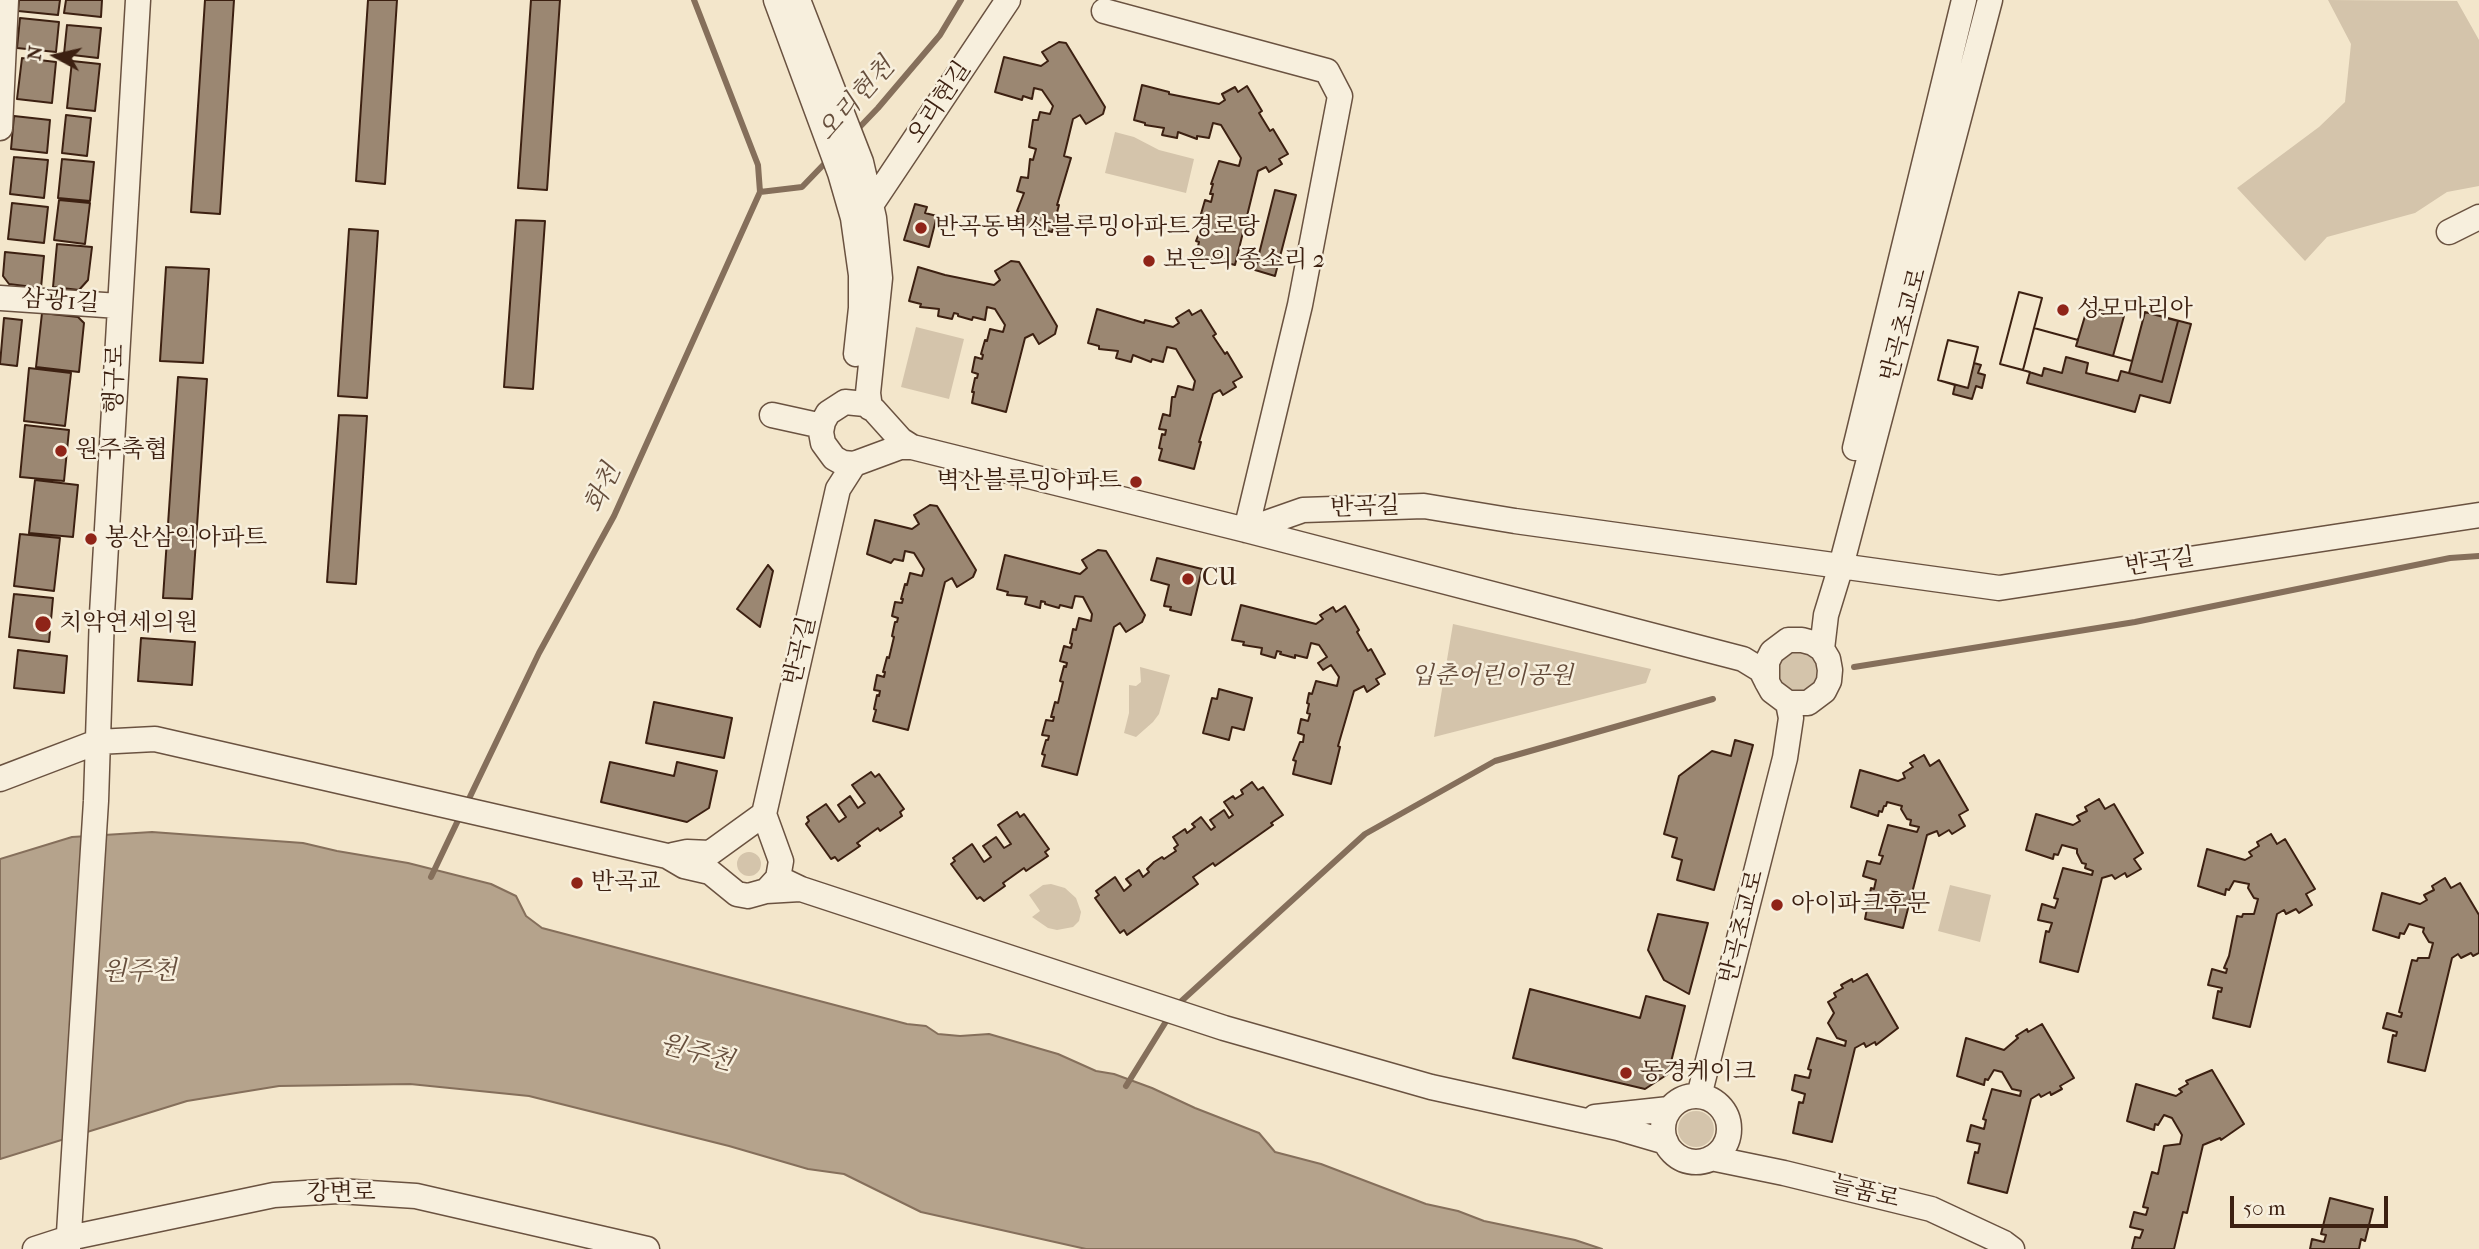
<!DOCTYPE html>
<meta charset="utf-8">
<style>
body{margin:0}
#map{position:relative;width:2479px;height:1249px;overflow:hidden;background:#f3e6cb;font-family:"IM FELL French Canon",serif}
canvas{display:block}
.north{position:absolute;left:21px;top:21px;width:70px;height:70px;-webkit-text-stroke:5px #f7efdd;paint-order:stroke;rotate:278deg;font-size:19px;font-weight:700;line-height:28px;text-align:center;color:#3c2011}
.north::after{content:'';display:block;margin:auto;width:24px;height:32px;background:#3c2011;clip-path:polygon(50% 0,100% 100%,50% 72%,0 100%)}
.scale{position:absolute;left:2230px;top:1196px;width:158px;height:32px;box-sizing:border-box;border:4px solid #3c2011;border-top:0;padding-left:9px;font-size:21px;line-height:24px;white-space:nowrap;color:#3c2011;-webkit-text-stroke:5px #f7efdd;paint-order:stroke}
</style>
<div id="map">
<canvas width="2479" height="1249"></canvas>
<div class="north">N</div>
<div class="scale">50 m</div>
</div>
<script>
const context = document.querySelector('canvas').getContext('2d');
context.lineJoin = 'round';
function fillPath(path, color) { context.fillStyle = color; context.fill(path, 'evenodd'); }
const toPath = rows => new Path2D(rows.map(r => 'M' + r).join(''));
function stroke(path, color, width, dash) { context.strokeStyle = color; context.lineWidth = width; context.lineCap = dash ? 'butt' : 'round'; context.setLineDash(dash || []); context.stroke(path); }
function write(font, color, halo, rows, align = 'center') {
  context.font = font + ' "IM FELL French Canon","Noto Serif KR",serif'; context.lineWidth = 5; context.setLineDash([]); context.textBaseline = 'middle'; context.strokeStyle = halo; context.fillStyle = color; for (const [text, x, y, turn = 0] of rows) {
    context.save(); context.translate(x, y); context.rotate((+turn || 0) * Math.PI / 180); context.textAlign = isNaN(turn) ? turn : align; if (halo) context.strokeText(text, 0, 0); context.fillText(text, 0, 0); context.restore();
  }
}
fillPath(toPath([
 [2328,0,2457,1,2479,40,2479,186,2447,192,2415,213,2327,237,2305,261,2237,188,2319,127,2345,102,2351,44],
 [1115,132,1134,137,1159,150,1194,159,1186,193,1105,173],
 [916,327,964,339,949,399,901,387],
 [1453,624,1651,669,1646,683,1434,737],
 [1808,651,1819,663,1817,685,1798,695,1779,685,1776,665,1786,653],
 [1140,667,1170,675,1159,714,1153,722,1136,737,1124,733,1129,713,1129,685,1136,686,1141,682],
 '737 864a12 12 0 1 1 24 0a12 12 0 1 1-24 0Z',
 [1051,884,1065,888,1076,898,1081,912,1079,921,1073,927,1057,930,1048,928,1032,917,1040,911,1029,895,1043,885],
 [1950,885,1991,895,1980,942,1938,931],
 '1678 1129a18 18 0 1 1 36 0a18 18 0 1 1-36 0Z'
]), '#d4c4ab');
const water = toPath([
 [152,832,303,843,337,851,408,863,491,884,516,896,526,916,542,928,907,1024,926,1026,938,1034,960,1036,989,1034,1058,1054,1096,1071,1114,1074,1152,1088,1195,1108,1259,1133,1275,1152,1321,1164,1426,1204,1458,1211,1484,1221,1575,1240,1602,1249,1086,1249,921,1212,844,1174,808,1169,729,1146,529,1096,410,1084,279,1086,187,1101,0,1159,0,859,72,837,152,832]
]);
fillPath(water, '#b5a38c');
stroke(water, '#856f5b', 2);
stroke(toPath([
 [855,132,878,108,940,35,961,0],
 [760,192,802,187,828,160],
 [1854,667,2135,622,2450,558,2479,556],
 [466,805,539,653,614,516,760,192,758,165,694,0],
 [431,877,461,814],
 [1176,1006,1365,834,1495,761,1713,699],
 [1126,1086,1170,1015]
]), '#856f5b', 6);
const building = toPath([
 [19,0,60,0,58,15,18,11,19,0],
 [66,0,102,0,101,17,64,13,66,0],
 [205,0,234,0,220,214,191,212,205,0],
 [368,0,397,0,385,184,356,181,368,0],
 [531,0,560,0,547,190,518,188,531,0],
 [20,18,59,22,56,52,17,48,20,18],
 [67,25,101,28,98,58,64,54,67,25],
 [1059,42,1066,43,1105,107,1103,114,1086,124,1080,115,1073,119,1064,156,1071,158,1057,205,1059,205,1052,232,1017,223,1020,212,1017,211,1024,193,1017,191,1021,177,1028,178,1030,159,1033,160,1036,149,1029,147,1033,120,1038,120,1040,112,1050,114,1053,106,1042,90,1034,88,1032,99,1023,96,1022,100,995,92,1004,57,1041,66,1048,61,1042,52,1059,42],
 [22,58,56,62,52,103,17,99,22,58],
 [72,61,100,64,95,111,67,108,72,61],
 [1142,85,1169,92,1169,94,1219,104,1225,100,1222,94,1235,87,1238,92,1247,86,1262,111,1259,113,1270,131,1273,129,1288,154,1279,159,1282,164,1269,172,1266,167,1258,171,1235,265,1196,255,1199,242,1196,241,1203,223,1206,223,1208,216,1201,214,1205,200,1211,202,1213,194,1210,194,1213,184,1211,184,1219,161,1239,166,1241,158,1221,125,1213,123,1209,138,1197,136,1197,139,1178,132,1177,138,1162,135,1164,128,1145,125,1145,123,1134,120,1142,85],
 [66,115,91,118,87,156,62,153,66,115],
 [14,116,50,120,47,153,11,149,14,116],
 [14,157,48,160,44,198,10,194,14,157],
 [62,159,94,162,90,201,58,198,62,159],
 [1275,190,1296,195,1275,276,1255,270,1275,190],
 [59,200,90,203,85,244,54,240,59,200],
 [12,203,48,207,44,243,8,239,12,203],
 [915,204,927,207,925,213,937,216,929,247,904,240,915,204],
 [516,220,545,221,533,389,504,387,516,220],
 [349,229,378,231,367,398,338,396,349,229],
 [57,244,92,247,88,280,79,290,53,287,57,244],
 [5,252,44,256,41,288,9,284,3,276,5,252],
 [1011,261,1019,262,1057,326,1055,334,1039,344,1033,334,1025,338,1006,412,972,403,974,392,972,392,975,378,977,378,978,374,972,372,975,357,982,359,983,355,981,354,985,340,987,341,990,329,1003,332,1005,325,995,309,987,307,985,320,973,317,972,320,958,316,958,314,954,313,952,319,938,316,939,309,920,307,921,304,909,301,918,267,945,275,994,285,1000,280,995,271,1011,261],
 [166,267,209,269,203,363,160,361,166,267],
 [2019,292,2042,298,2034,328,2078,340,2076,346,2132,361,2145,312,2191,324,2170,403,2140,395,2135,412,2027,383,2030,372,2000,364,2019,292],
 [2019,292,2042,298,2023,370,2000,364,2019,292],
 [1097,309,1144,323,1145,320,1173,327,1179,323,1176,318,1189,310,1192,315,1201,310,1216,334,1213,336,1225,354,1227,352,1242,377,1233,382,1236,387,1223,395,1220,390,1213,394,1199,442,1201,442,1194,469,1159,460,1162,449,1159,448,1162,434,1165,435,1166,430,1159,429,1163,414,1170,416,1172,397,1175,397,1178,386,1193,390,1195,381,1176,349,1167,347,1163,362,1152,359,1151,362,1133,355,1131,362,1116,358,1118,351,1099,349,1099,346,1088,343,1097,309],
 [2096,309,2124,316,2113,356,2076,346,2085,316,2093,318,2096,309],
 [2145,312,2178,321,2162,382,2121,371,2118,381,2086,373,2088,363,2066,357,2062,373,2044,368,2042,376,2023,370,2034,328,2078,340,2076,346,2132,361,2145,312],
 [2145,312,2178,321,2162,382,2129,373,2145,312],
 [42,313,78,317,84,323,79,372,36,367,42,313],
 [4,318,22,320,17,366,0,364,4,318],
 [1948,340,1978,347,1974,363,1981,365,1978,373,1985,375,1982,388,1976,386,1972,399,1953,394,1955,385,1938,380,1948,340],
 [1948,340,1978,347,1968,388,1938,380,1948,340],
 [29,368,71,373,65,426,24,421,29,368],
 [178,377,207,379,192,599,163,598,178,377],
 [339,415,367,416,356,584,327,582,339,415],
 [25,425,69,430,64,481,20,477,25,425],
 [35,480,78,485,73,537,29,533,35,480],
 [930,505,937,506,976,570,973,577,957,587,952,578,945,582,908,730,873,721,876,710,874,709,877,695,879,696,880,691,874,690,877,675,884,677,885,672,883,672,887,657,889,658,894,637,892,636,895,622,897,622,898,618,892,616,895,602,902,603,903,599,901,599,905,584,907,585,910,573,922,576,924,569,914,553,905,551,903,561,894,559,891,563,867,554,875,520,912,529,919,524,914,515,930,505],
 [20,534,60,538,54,591,14,586,20,534],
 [1098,550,1106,551,1145,615,1142,622,1126,632,1120,623,1114,627,1077,775,1042,766,1045,755,1042,754,1046,740,1048,740,1049,736,1042,735,1046,720,1053,721,1054,717,1051,717,1055,702,1058,703,1063,682,1060,681,1064,666,1066,667,1067,663,1060,661,1064,646,1071,648,1072,644,1070,643,1073,629,1076,630,1079,618,1091,621,1092,614,1083,597,1075,596,1072,608,1060,605,1059,608,1045,604,1045,602,1041,601,1040,608,1025,604,1027,597,1007,595,1008,592,997,589,1005,555,1080,574,1087,568,1082,560,1098,550],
 [1157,558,1202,569,1191,615,1170,610,1171,607,1164,606,1169,585,1151,580,1157,558],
 [768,565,773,571,760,627,737,609,768,565],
 [14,594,53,598,49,642,9,637,14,594],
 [1241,605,1316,624,1323,619,1320,615,1333,607,1336,612,1345,606,1359,630,1357,632,1368,651,1371,649,1385,674,1376,679,1379,684,1367,692,1364,686,1354,691,1338,746,1340,747,1331,784,1293,774,1296,761,1293,760,1300,742,1303,742,1304,735,1298,733,1301,719,1308,721,1310,714,1307,713,1309,704,1307,703,1309,693,1312,694,1316,681,1337,686,1339,677,1331,665,1323,670,1318,663,1327,657,1319,645,1311,643,1307,658,1295,655,1295,658,1280,654,1281,652,1277,651,1275,658,1261,654,1262,648,1243,645,1244,642,1232,640,1241,605],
 [141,638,195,642,192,685,138,681,141,638],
 [18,650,67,656,64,693,14,688,18,650],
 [1219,689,1252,698,1244,730,1232,727,1229,740,1203,733,1212,698,1217,699,1219,689],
 [654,702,732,718,724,758,646,743,654,702],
 [1735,740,1753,745,1714,890,1677,880,1682,860,1672,857,1677,838,1664,834,1679,776,1712,751,1731,756,1735,740],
 [1924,755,1930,766,1939,760,1968,810,1959,815,1965,826,1952,834,1949,830,1939,836,1937,831,1927,835,1903,928,1865,919,1871,888,1874,889,1876,880,1863,876,1867,861,1880,864,1883,856,1879,855,1888,825,1917,832,1919,827,1910,825,1911,820,1907,819,1901,809,1902,806,1887,802,1886,806,1884,806,1882,812,1879,811,1878,816,1851,807,1860,770,1898,781,1905,778,1903,773,1913,767,1910,763,1924,755],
 [610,762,674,776,677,762,717,771,709,808,687,822,601,802,610,762],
 [871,772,875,777,879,774,904,809,900,812,902,816,880,831,878,828,857,843,860,846,838,861,835,857,831,859,806,824,809,821,807,817,826,804,839,822,846,817,838,805,850,796,858,808,865,803,852,785,871,772],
 [1252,782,1258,790,1263,787,1283,815,1271,823,1273,825,1215,866,1213,863,1193,877,1198,884,1127,935,1124,930,1120,933,1095,898,1099,895,1096,891,1115,877,1124,891,1131,885,1126,879,1139,870,1143,877,1149,872,1147,869,1154,862,1162,857,1164,859,1176,851,1174,848,1178,845,1173,837,1185,829,1187,833,1195,827,1192,824,1201,817,1211,830,1215,827,1210,820,1224,810,1229,818,1233,815,1224,802,1233,796,1235,799,1243,794,1241,790,1252,782],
 [2099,799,2105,809,2114,804,2143,853,2134,859,2141,869,2127,877,2125,873,2115,879,2112,875,2102,878,2078,972,2040,962,2046,931,2049,932,2052,923,2038,920,2042,904,2055,908,2058,899,2054,898,2063,868,2092,875,2093,871,2085,868,2086,864,2082,863,2077,853,2077,849,2062,845,2058,855,2054,854,2053,859,2026,850,2036,814,2073,825,2080,821,2077,816,2087,811,2085,807,2099,799],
 [1017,812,1020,817,1024,814,1049,849,1045,852,1048,856,1026,871,1024,868,1003,883,1005,886,984,901,980,897,977,899,951,864,955,861,953,858,972,844,984,862,991,857,983,846,996,837,1004,848,1011,844,998,825,1017,812],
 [2271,834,2277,844,2285,839,2315,889,2306,894,2312,905,2299,913,2296,909,2286,914,2284,910,2277,914,2250,1027,2213,1018,2218,991,2221,992,2222,988,2208,985,2212,969,2226,973,2227,969,2224,968,2229,956,2237,916,2242,917,2243,914,2254,914,2258,899,2254,898,2248,888,2249,884,2234,881,2229,890,2226,889,2225,895,2198,886,2207,849,2245,860,2252,856,2249,852,2259,846,2257,842,2271,834],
 [2445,878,2451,888,2460,883,2479,915,2479,953,2473,956,2471,953,2461,958,2458,954,2452,958,2425,1071,2388,1062,2393,1035,2396,1036,2397,1032,2383,1028,2387,1013,2401,1017,2402,1013,2399,1012,2412,960,2417,961,2418,958,2429,958,2433,943,2429,942,2423,932,2424,928,2409,924,2404,934,2400,933,2399,938,2373,930,2382,893,2420,904,2427,900,2424,895,2434,890,2432,886,2445,878],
 [1658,914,1708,923,1689,994,1664,980,1648,950,1658,914],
 [1867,974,1898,1028,1876,1045,1875,1042,1866,1047,1864,1043,1855,1048,1832,1142,1793,1133,1799,1102,1803,1103,1805,1094,1792,1090,1795,1075,1809,1078,1811,1070,1808,1069,1817,1038,1845,1046,1846,1041,1837,1038,1828,1023,1834,1013,1828,1002,1836,997,1834,993,1843,988,1841,985,1852,979,1853,982,1867,974],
 [1530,989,1640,1018,1646,996,1685,1006,1668,1074,1645,1089,1513,1058,1530,989],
 [2042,1024,2074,1078,2060,1086,2062,1089,2051,1095,2050,1092,2041,1097,2039,1094,2031,1099,2007,1193,1968,1183,1975,1152,1978,1153,1980,1144,1967,1141,1971,1125,1984,1129,1986,1120,1983,1119,1992,1089,2020,1096,2021,1091,2012,1089,2002,1072,1994,1070,1988,1080,1985,1079,1984,1085,1957,1076,1966,1038,2004,1050,2018,1038,2016,1036,2027,1029,2028,1032,2042,1024],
 [2212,1070,2244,1124,2221,1140,2220,1138,2203,1145,2187,1213,2183,1212,2174,1249,2132,1249,2135,1237,2140,1238,2143,1230,2130,1227,2134,1212,2146,1215,2148,1208,2143,1207,2152,1172,2158,1174,2164,1146,2180,1144,2182,1135,2172,1118,2164,1115,2158,1125,2155,1124,2154,1130,2127,1121,2136,1084,2176,1096,2182,1092,2179,1089,2188,1084,2186,1081,2212,1070],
 [2330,1198,2373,1209,2365,1241,2361,1239,2359,1249,2310,1249,2312,1239,2324,1242,2326,1235,2321,1234,2330,1198]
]);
fillPath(building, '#9b8772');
stroke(building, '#3c2011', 2);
const minor = toPath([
 [776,0,840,173,853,218,861,275,861,308,856,354],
 [798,0,861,162,874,218,880,278,868,393,870,408],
 [1104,11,1327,71,1340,96,1300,305,1246,530],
 [0,128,6,0],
 [871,205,1008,0],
 [2449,232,2479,217],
 [0,298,119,306],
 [772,415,822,426],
 [912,447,901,440,874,410,865,404,845,402,828,413,823,422,821,432,823,443,834,458,843,463,854,464,900,447,912,447,1246,530,1743,659,1761,670,1767,682,1772,691,1788,703,1808,703,1824,691,1829,681,1830,670,1828,659,1822,649,1813,643,1802,640,1788,640,1772,652,1767,662,1767,682],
 [1855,448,1964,0],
 [1246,530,1303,510,1424,506,1515,521,1999,588,2479,515],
 [1822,649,1826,615,1841,566,1990,0],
 [0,779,97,742,155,739,667,856,684,866,710,872,737,894,748,896,766,891,800,889],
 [673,855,687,852,710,853,764,814],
 [778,878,801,889,1224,1028,1431,1087,1618,1128,1666,1142],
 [767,890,778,878,781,861,764,814,838,489,854,464],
 [1699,1096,1785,758,1791,718,1788,703],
 '1663 1129a33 33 0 1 1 66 0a33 33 0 1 1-66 0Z',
 [1595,1117,1669,1109],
 [1711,1158,1784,1173,1931,1209,2004,1243,2012,1249],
 [35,1249,69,1238,274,1195,338,1191,416,1196,647,1249],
 [68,1249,96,801,102,614,138,0]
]);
stroke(minor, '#6a5240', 27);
stroke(minor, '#f7efdd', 24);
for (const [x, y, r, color] of [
 [921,228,7,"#8f2418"],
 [1149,261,7,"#8f2418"],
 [2063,310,7,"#8f2418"],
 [61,451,7,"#8f2418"],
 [1136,482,7,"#8f2418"],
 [91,539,7,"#8f2418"],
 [1188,579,7,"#8f2418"],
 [43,624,9,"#8f2418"],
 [577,883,7,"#8f2418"],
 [1777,905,7,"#8f2418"],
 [1626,1073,7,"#8f2418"]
]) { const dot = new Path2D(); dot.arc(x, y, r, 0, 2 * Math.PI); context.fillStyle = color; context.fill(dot); stroke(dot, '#f7efdd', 2.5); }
write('24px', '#3c2011', '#f7efdd', [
 ["오리현길",940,103,-56],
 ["삼광1길",60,302,4],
 ["반곡초교로",1905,325,-75],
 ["행구로",116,379,-88],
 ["반곡길",1365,508,-2],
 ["반곡길",2160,563,-9],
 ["반곡길",801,651,-77],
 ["반곡초교로",1743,927,-76],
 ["늘품로",1865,1193,14],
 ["강변로",341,1194]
]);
write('24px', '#3c2011', '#f7efdd', [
 ["반곡동벽산블루밍아파트경로당",935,228],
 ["보은의 종소리 2",1163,261],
 ["성모마리아",2077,310],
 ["원주축협",75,451],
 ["벽산블루밍아파트",1122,482,"right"],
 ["봉산삼익아파트",105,539],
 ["CU",1202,579],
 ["치악연세의원",59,624],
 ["반곡교",591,883],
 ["아이파크후문",1791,905],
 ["동경케이크",1640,1073]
], 'left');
write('italic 24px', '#624938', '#f7efdd', [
 ["입춘어린이공원",1492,677]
]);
write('italic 26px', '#664e3c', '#f7efdd', [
 ["오리현천",857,100,-48],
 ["화천",604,489,-65],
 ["원주천",139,973,-1],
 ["원주천",696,1054,15]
]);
</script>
